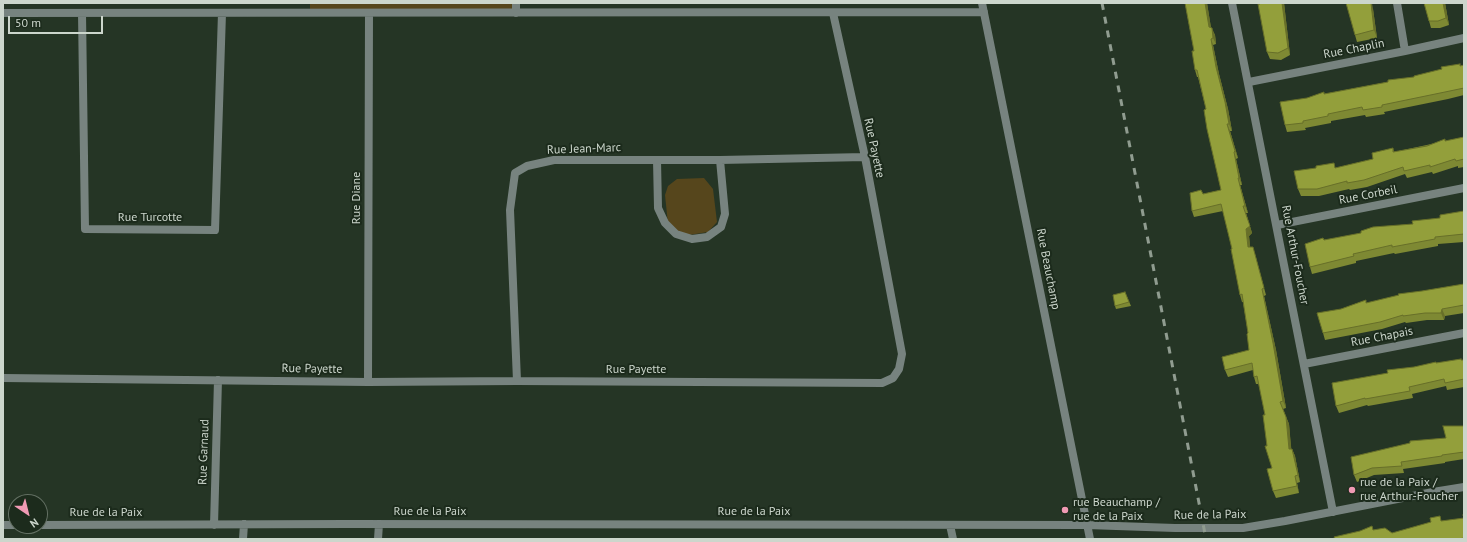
<!DOCTYPE html>
<style>
body{margin:0}
#map{position:relative;width:1467px;height:542px;overflow:hidden;background:#253525;font-family:"PT Sans",sans-serif}
canvas{display:block}
.frame{position:absolute;inset:0;border:4px solid #ccd6cc;pointer-events:none}
.north{position:absolute;left:8px;top:494px;width:40px;height:40px;box-sizing:border-box;background:#1c2b1c;border:1px solid #626f62;border-radius:50%;rotate:145deg;font-size:11px;font-weight:700;line-height:16px;text-align:center;color:#ccd6cc}
.north::after{content:'';display:block;margin:auto;width:14px;height:18px;background:#f09ab4;clip-path:polygon(50% 0,100% 100%,50% 72%,0 100%)}
.scale{position:absolute;left:8px;top:16px;width:95px;height:18px;box-sizing:border-box;border:2px solid #ccd6cc;border-top:0;padding-left:5px;font-size:12px;line-height:14px;white-space:nowrap;color:#ccd6cc;-webkit-text-stroke:3px #1c2b1c;paint-order:stroke}
</style>
<div id="map">
<canvas width="1467" height="542"></canvas>
<div class="frame"></div>
<div class="north">N</div>
<div class="scale">50 m</div>
</div>
<script>
const context = document.querySelector('canvas').getContext('2d');
context.lineJoin = 'round';
function fillPath(path, color) { context.fillStyle = color; context.fill(path, 'evenodd'); }
const toPath = rows => new Path2D(rows.map(r => 'M' + r).join(''));
function stroke(path, color, width, dash) { context.strokeStyle = color; context.lineWidth = width; context.lineCap = dash ? 'butt' : 'round'; context.setLineDash(dash || []); context.stroke(path); }
function write(font, color, halo, rows, align = 'center') {
  context.font = font + ' "PT Sans",sans-serif'; context.lineWidth = 4; context.setLineDash([]); context.textBaseline = 'middle'; context.strokeStyle = halo; context.fillStyle = color; for (const [text, x, y, turn = 0] of rows) {
    context.save(); context.translate(x, y); context.rotate((+turn || 0) * Math.PI / 180); context.textAlign = isNaN(turn) ? turn : align; if (halo) context.strokeText(text, 0, 0); context.fillText(text, 0, 0); context.restore();
  }
}
fillPath(toPath([
 [310,3,516,3,516,13,310,13],
 [704,178,713,189,717,222,708,232,689,235,678,232,668,224,665,195,668,186,677,179]
]), '#56461c');
stroke(toPath([
 [516,3,516,13],
 [982,3,1090,539],
 [1232,3,1333,512],
 [1397,3,1405,51],
 [3,13,984,12],
 [82,13,85,229,215,230,222,13],
 [1249,82,1405,51,1464,38],
 [657,160,658,208,665,223,676,234,692,239,707,237,721,227,725,214,720,160],
 [1277,225,1464,188],
 [1304,364,1464,333],
 [3,378,368,382,517,381,882,383,893,378,899,369,902,354,865,157,833,13],
 [517,381,510,210,515,173,527,166,554,160,720,160,865,157],
 [368,382,369,14],
 [3,525,16,525],
 [40,525,347,524,1087,525,1175,528,1243,528,1285,521,1433,492,1464,487],
 [214,525,218,380],
 [950,525,953,539],
 [243,539,244,524],
 [378,539,379,524]
]), '#77837f', 8);
stroke(toPath([
 [1102,3,1206,539]
]), '#909c90', 3, [7, 7]);
fillPath(toPath([
 [1185,3,1207,3,1211,28,1215,35,1216,44,1213,45,1219,74,1228,109,1232,131,1230,131,1238,158,1236,159,1242,185,1240,185,1248,213,1246,213,1252,233,1249,236,1250,247,1255,254,1266,295,1264,296,1276,350,1286,408,1283,409,1289,424,1291,449,1292,449,1295,456,1300,482,1297,483,1299,493,1276,498,1273,491,1272,468,1267,446,1265,415,1259,384,1256,384,1254,377,1253,370,1228,377,1225,370,1249,350,1248,333,1243,302,1242,302,1240,295,1232,249,1223,211,1194,217,1192,211,1203,194,1221,190,1206,109,1198,77,1197,77,1195,70,1194,51],
 [1284,3,1290,55,1281,60,1270,59,1267,52],
 [1424,3,1445,3,1449,25,1440,28,1431,28],
 [1373,9,1377,38,1357,42,1355,35],
 [1464,65,1464,95,1448,99,1384,112,1385,114,1366,117,1365,115,1331,121,1331,123,1305,128,1306,130,1287,132,1285,125,1324,94,1414,77],
 [1464,137,1464,167,1458,168,1458,166,1433,174,1432,172,1407,178,1405,174,1367,187,1350,190,1349,189,1319,196,1301,196,1298,189,1335,168,1373,159,1393,148,1394,152],
 [1464,211,1464,242,1438,244,1438,246,1395,254,1394,253,1356,261,1356,263,1312,274,1310,267,1324,240,1413,224,1440,218],
 [1464,284,1464,313,1445,316,1444,320,1427,320,1406,323,1405,322,1382,329,1325,340,1323,333,1341,309,1366,300,1366,303,1422,291],
 [1125,292,1131,306,1116,309,1115,306],
 [1461,360,1464,360,1464,387,1447,390,1446,386,1412,394,1413,398,1368,406,1367,405,1339,413,1336,406,1388,373,1414,367,1436,363],
 [1464,426,1464,459,1445,462,1445,463,1403,469,1404,473,1374,475,1357,482,1354,475,1446,438]
]), '#7e8933');
fillPath(toPath([
 [1205,3,1207,3,1212,34,1209,27],
 [1282,3,1284,3,1290,55,1288,48],
 [1371,3,1372,3,1373,9,1377,38,1374,30],
 [1443,3,1445,3,1449,25,1446,18],
 [1212,28,1215,35,1216,44,1213,38],
 [1211,39,1213,45,1219,74,1228,109,1232,131,1229,124,1216,67],
 [1227,124,1230,131,1238,158,1235,151],
 [1234,152,1236,159,1242,185,1239,178],
 [1238,178,1248,213,1245,206],
 [1246,213,1252,233,1249,236,1251,254,1248,247,1246,229],
 [1262,289,1264,296,1276,350,1286,408,1283,401],
 [1442,309,1445,316,1444,320,1441,313],
 [1286,417,1289,424,1292,456,1289,449],
 [1292,449,1295,456,1300,482,1298,475],
 [1295,476,1297,483,1299,493,1297,486]
]), '#676f29');
const building = toPath([
 [1185,3,1205,3,1209,27,1212,28,1213,38,1211,39,1216,67,1225,102,1229,124,1227,124,1235,151,1234,152,1239,178,1238,178,1245,206,1243,206,1250,226,1246,229,1248,247,1253,247,1264,288,1262,289,1273,343,1283,401,1280,402,1286,417,1289,449,1292,449,1298,475,1295,476,1297,486,1273,491,1267,469,1272,468,1265,446,1267,446,1263,415,1265,415,1257,376,1254,377,1252,363,1225,370,1222,357,1249,350,1247,334,1248,333,1242,294,1240,295,1231,249,1232,249,1221,204,1192,211,1190,193,1201,190,1203,194,1221,190,1207,129,1204,110,1206,109,1197,70,1195,70,1192,51,1194,51,1185,3],
 [1260,3,1282,3,1288,48,1278,53,1267,52,1258,4,1260,4,1260,3],
 [1346,3,1371,3,1374,30,1355,35,1346,3],
 [1424,3,1443,3,1446,18,1438,21,1429,21,1424,3],
 [1460,64,1460,66,1464,65,1464,88,1445,92,1382,105,1382,107,1363,110,1362,107,1328,114,1328,116,1303,121,1303,123,1285,125,1280,102,1307,98,1324,92,1324,94,1388,82,1388,80,1414,77,1414,76,1442,69,1441,67,1460,64],
 [1464,137,1464,159,1456,161,1455,159,1430,167,1430,165,1404,171,1403,167,1364,180,1347,183,1347,181,1317,189,1298,189,1294,171,1316,168,1316,166,1334,163,1335,168,1373,159,1372,153,1393,148,1393,152,1427,146,1445,139,1445,141,1464,137],
 [1464,211,1464,234,1435,237,1435,239,1392,247,1392,245,1353,254,1354,256,1310,267,1305,244,1323,238,1324,240,1361,233,1361,231,1373,227,1413,224,1412,221,1440,218,1440,215,1464,211],
 [1464,284,1464,305,1442,309,1441,313,1425,313,1403,316,1403,315,1380,322,1323,333,1317,313,1341,309,1366,300,1366,303,1399,295,1398,294,1422,291,1464,284],
 [1125,292,1129,302,1115,306,1113,295,1125,292],
 [1461,359,1461,360,1464,360,1464,379,1445,383,1444,379,1409,387,1410,391,1365,399,1365,398,1336,406,1332,383,1388,373,1387,370,1414,367,1436,362,1436,363,1461,359],
 [1443,426,1464,426,1464,452,1442,455,1442,456,1401,462,1402,466,1372,468,1354,475,1351,457,1410,443,1410,441,1446,438,1443,426],
 [1463,515,1464,515,1464,538,1458,539,1335,539,1334,537,1360,531,1372,526,1373,530,1385,528,1392,533,1431,522,1430,518,1440,516,1441,521,1464,518,1463,515]
]);
fillPath(building, '#939f3b');
stroke(building, '#676f29', 1);
for (const [x, y, r, color] of [
 [1352,490,4,"#f09ab4"],
 [1065,510,4,"#f09ab4"]
]) { const dot = new Path2D(); dot.arc(x, y, r, 0, 2 * Math.PI); context.fillStyle = color; context.fill(dot); stroke(dot, '#1c2b1c', 1.5); }
write('12px', '#ccd6cc', '#1c2b1c', [
 ["Rue Chaplin",1354,49,-11],
 ["Rue Payette",874,148,78],
 ["Rue Jean-Marc",584,149,-2],
 ["Rue Corbeil",1368,195,-11],
 ["Rue Diane",357,198,-90],
 ["Rue Turcotte",150,218],
 ["Rue Arthur-Foucher",1295,255,79],
 ["Rue Beauchamp",1048,269,79],
 ["Rue Chapais",1382,337,-11],
 ["Rue Payette",312,369,1],
 ["Rue Payette",636,370],
 ["Rue Garnaud",204,452,-88],
 ["Rue de la Paix",430,512],
 ["Rue de la Paix",754,512],
 ["Rue de la Paix",106,513],
 ["Rue de la Paix",1210,515,-1]
]);
write('12px', '#ccd6cc', '#1c2b1c', [
 ["rue de la Paix /",1360,483],
 ["rue Arthur-Foucher",1360,497],
 ["rue Beauchamp /",1073,503],
 ["rue de la Paix",1073,517]
], 'left');
</script>
